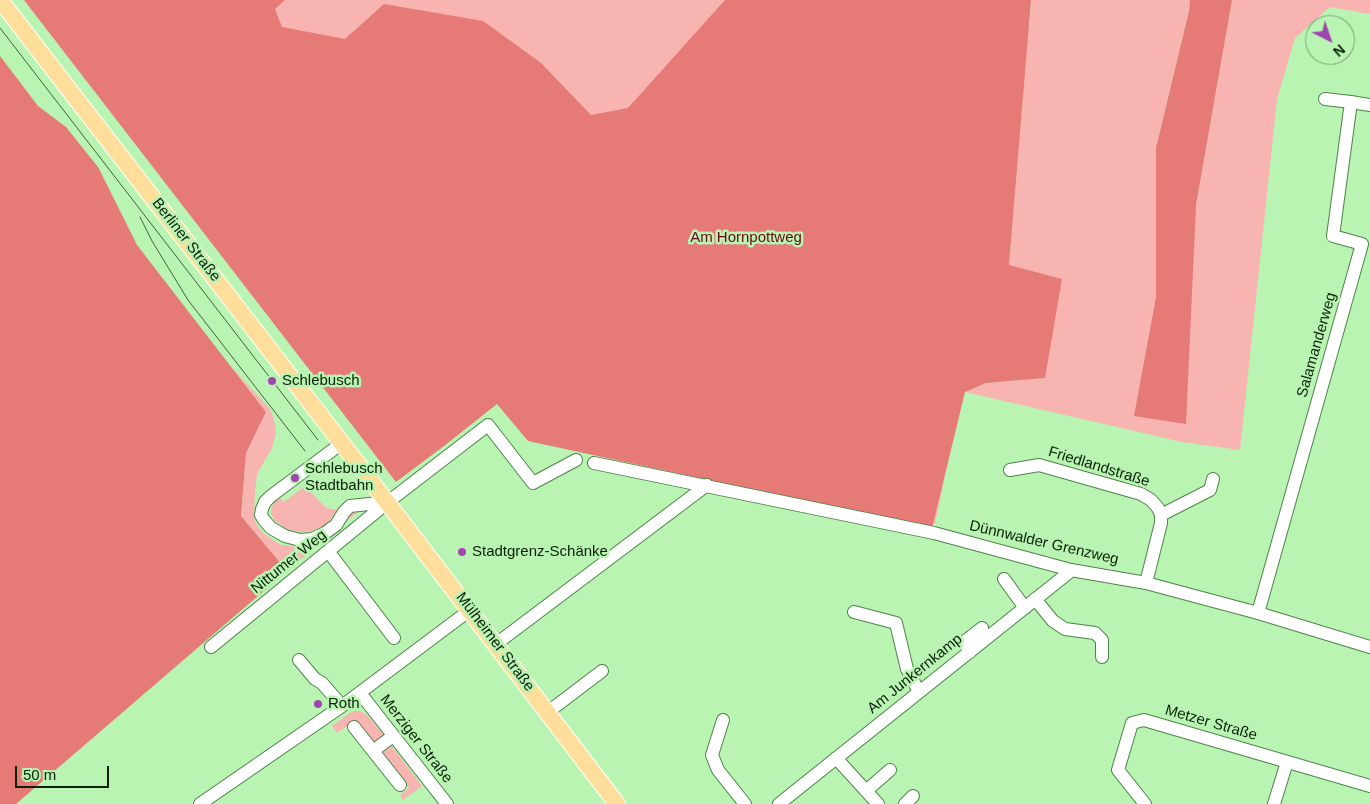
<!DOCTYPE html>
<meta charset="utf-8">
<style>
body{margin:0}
#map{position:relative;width:1370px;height:804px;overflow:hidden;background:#b9f4b3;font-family:Arial,sans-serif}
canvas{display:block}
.north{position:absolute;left:1305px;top:15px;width:50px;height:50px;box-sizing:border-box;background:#b9f4b3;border:1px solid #73a06f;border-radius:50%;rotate:139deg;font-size:14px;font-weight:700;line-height:20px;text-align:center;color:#0b2109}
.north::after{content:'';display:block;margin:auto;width:18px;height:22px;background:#a145af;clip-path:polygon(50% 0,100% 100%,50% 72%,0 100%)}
.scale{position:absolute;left:15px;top:766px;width:94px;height:22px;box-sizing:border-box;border:2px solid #0b2109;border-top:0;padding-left:6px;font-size:15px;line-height:18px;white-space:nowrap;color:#0b2109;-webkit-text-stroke:4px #b9f4b3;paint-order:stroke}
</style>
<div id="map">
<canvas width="1370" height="804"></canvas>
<div class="north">N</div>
<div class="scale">50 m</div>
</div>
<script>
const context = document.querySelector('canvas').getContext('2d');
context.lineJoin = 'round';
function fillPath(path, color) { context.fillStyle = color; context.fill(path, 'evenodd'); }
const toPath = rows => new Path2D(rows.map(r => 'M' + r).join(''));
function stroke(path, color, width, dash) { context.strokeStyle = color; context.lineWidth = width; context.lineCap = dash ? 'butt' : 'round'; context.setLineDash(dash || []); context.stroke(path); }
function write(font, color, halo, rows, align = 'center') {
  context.font = font + ' Arial,sans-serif'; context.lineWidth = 5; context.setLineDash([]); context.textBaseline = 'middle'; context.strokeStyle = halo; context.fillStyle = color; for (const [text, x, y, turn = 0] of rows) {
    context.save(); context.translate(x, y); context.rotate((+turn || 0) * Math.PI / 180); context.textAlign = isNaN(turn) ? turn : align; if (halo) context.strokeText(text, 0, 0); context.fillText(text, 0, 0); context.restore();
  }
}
fillPath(toPath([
 [24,0,1029,0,1029,31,1031,0,1190,0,1189,11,1156,148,1156,297,1135,416,1196,205,1232,0,1370,0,1370,14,1330,7,1295,38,1277,99,1240,450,1182,442,965,392,986,383,1045,378,1009,265,1023,94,935,524,616,453,520,379,396,481],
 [232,367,270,409,274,419,276,433,272,448,257,474,255,492,254,517,256,524,264,534,281,545,301,547,313,543,354,510,359,511,287,571,241,516,246,453,266,412],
 [305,486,326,508,337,510,330,520,322,527,311,531,300,532,287,529,276,522,271,515,272,507,275,501,280,498,284,502],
 [354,711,360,711,368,716,385,737,379,742,373,743,357,722,354,721,337,733,332,726,350,713],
 [390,744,422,786,403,800,400,795,409,788,381,756,381,749]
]), '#f7b4b1');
fillPath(toPath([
 [24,0,285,0,275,9,282,27,345,39,384,4,483,21,541,63,591,115,628,108,725,0,1031,0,1009,265,1062,279,1045,378,986,383,965,392,932,528,528,441,497,404,444,446,396,482],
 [1190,0,1232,0,1196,205,1186,424,1134,416,1156,297,1156,148,1189,11],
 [0,56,38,106,66,127,98,167,137,245,266,412,246,453,241,516,287,571,16,804,0,804]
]), '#e57a77');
const minor = toPath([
 [1325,99,1351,102],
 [342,443,271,496,265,502,262,509,261,515,264,520,271,528,285,536,300,540,312,539,325,533,336,525,344,512,350,506,388,502],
 [594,463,934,533,1071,570,1146,583,1258,613,1370,647],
 [1010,470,1039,465,1141,494,1151,500,1158,508,1161,515,1161,523,1146,583],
 [1161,515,1210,490,1213,479],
 [328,551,394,638],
 [1004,579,1025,608],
 [1035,599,1053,621,1065,629,1095,633,1102,640,1102,657],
 [854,612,896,623,907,669,919,692],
 [1258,613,1362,244,1333,236,1351,102,1370,105],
 [496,644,707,485],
 [211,647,388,502,488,425,533,483,576,460],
 [970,652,964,642,982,628],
 [299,660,315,679,322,683,342,706],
 [360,693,447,804],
 [548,712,602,671],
 [723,720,712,755,718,770,745,804],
 [354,727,373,751],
 [393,736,373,751,400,785],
 [836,758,878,804],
 [866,791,890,770],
 [200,804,342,706,470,610],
 [779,804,1072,570],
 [905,804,913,796],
 [1145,804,1118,770,1132,723,1144,720,1370,786],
 [1274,804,1287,762]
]);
const major = toPath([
 [0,0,354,459,617,804]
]);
stroke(minor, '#4d8348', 14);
stroke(major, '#fff', 18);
stroke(minor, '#fff', 12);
stroke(major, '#ffde9b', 16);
stroke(toPath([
 [0,28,318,440],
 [140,217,152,241,188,300,305,451]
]), '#40613d', 1);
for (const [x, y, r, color] of [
 [272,381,5,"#a145af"],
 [295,478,5,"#a145af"],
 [462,552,5,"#a145af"],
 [318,704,5,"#a145af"]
]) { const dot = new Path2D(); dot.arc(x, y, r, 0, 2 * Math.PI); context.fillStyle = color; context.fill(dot); stroke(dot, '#b9f4b3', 2); }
write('15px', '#6c0615', '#b9f4b3', [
 ["Am Hornpottweg",746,238]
]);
write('15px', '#0b2109', '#b9f4b3', [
 ["Berliner Straße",186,240,52],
 ["Salamanderweg",1317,345,-74],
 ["Friedlandstraße",1099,467,17],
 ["Dünnwalder Grenzweg",1044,543,13],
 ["Nittumer Weg",289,562,-39],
 ["Mülheimer Straße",495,642,53],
 ["Am Junkernkamp",915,674,-39],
 ["Metzer Straße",1211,723,16],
 ["Merziger Straße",416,739,52]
]);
write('15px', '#0b2109', '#b9f4b3', [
 ["Schlebusch",282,381],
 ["Schlebusch",305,469],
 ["Stadtbahn",305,486],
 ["Stadtgrenz-Schänke",472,552],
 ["Roth",328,704]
], 'left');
</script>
